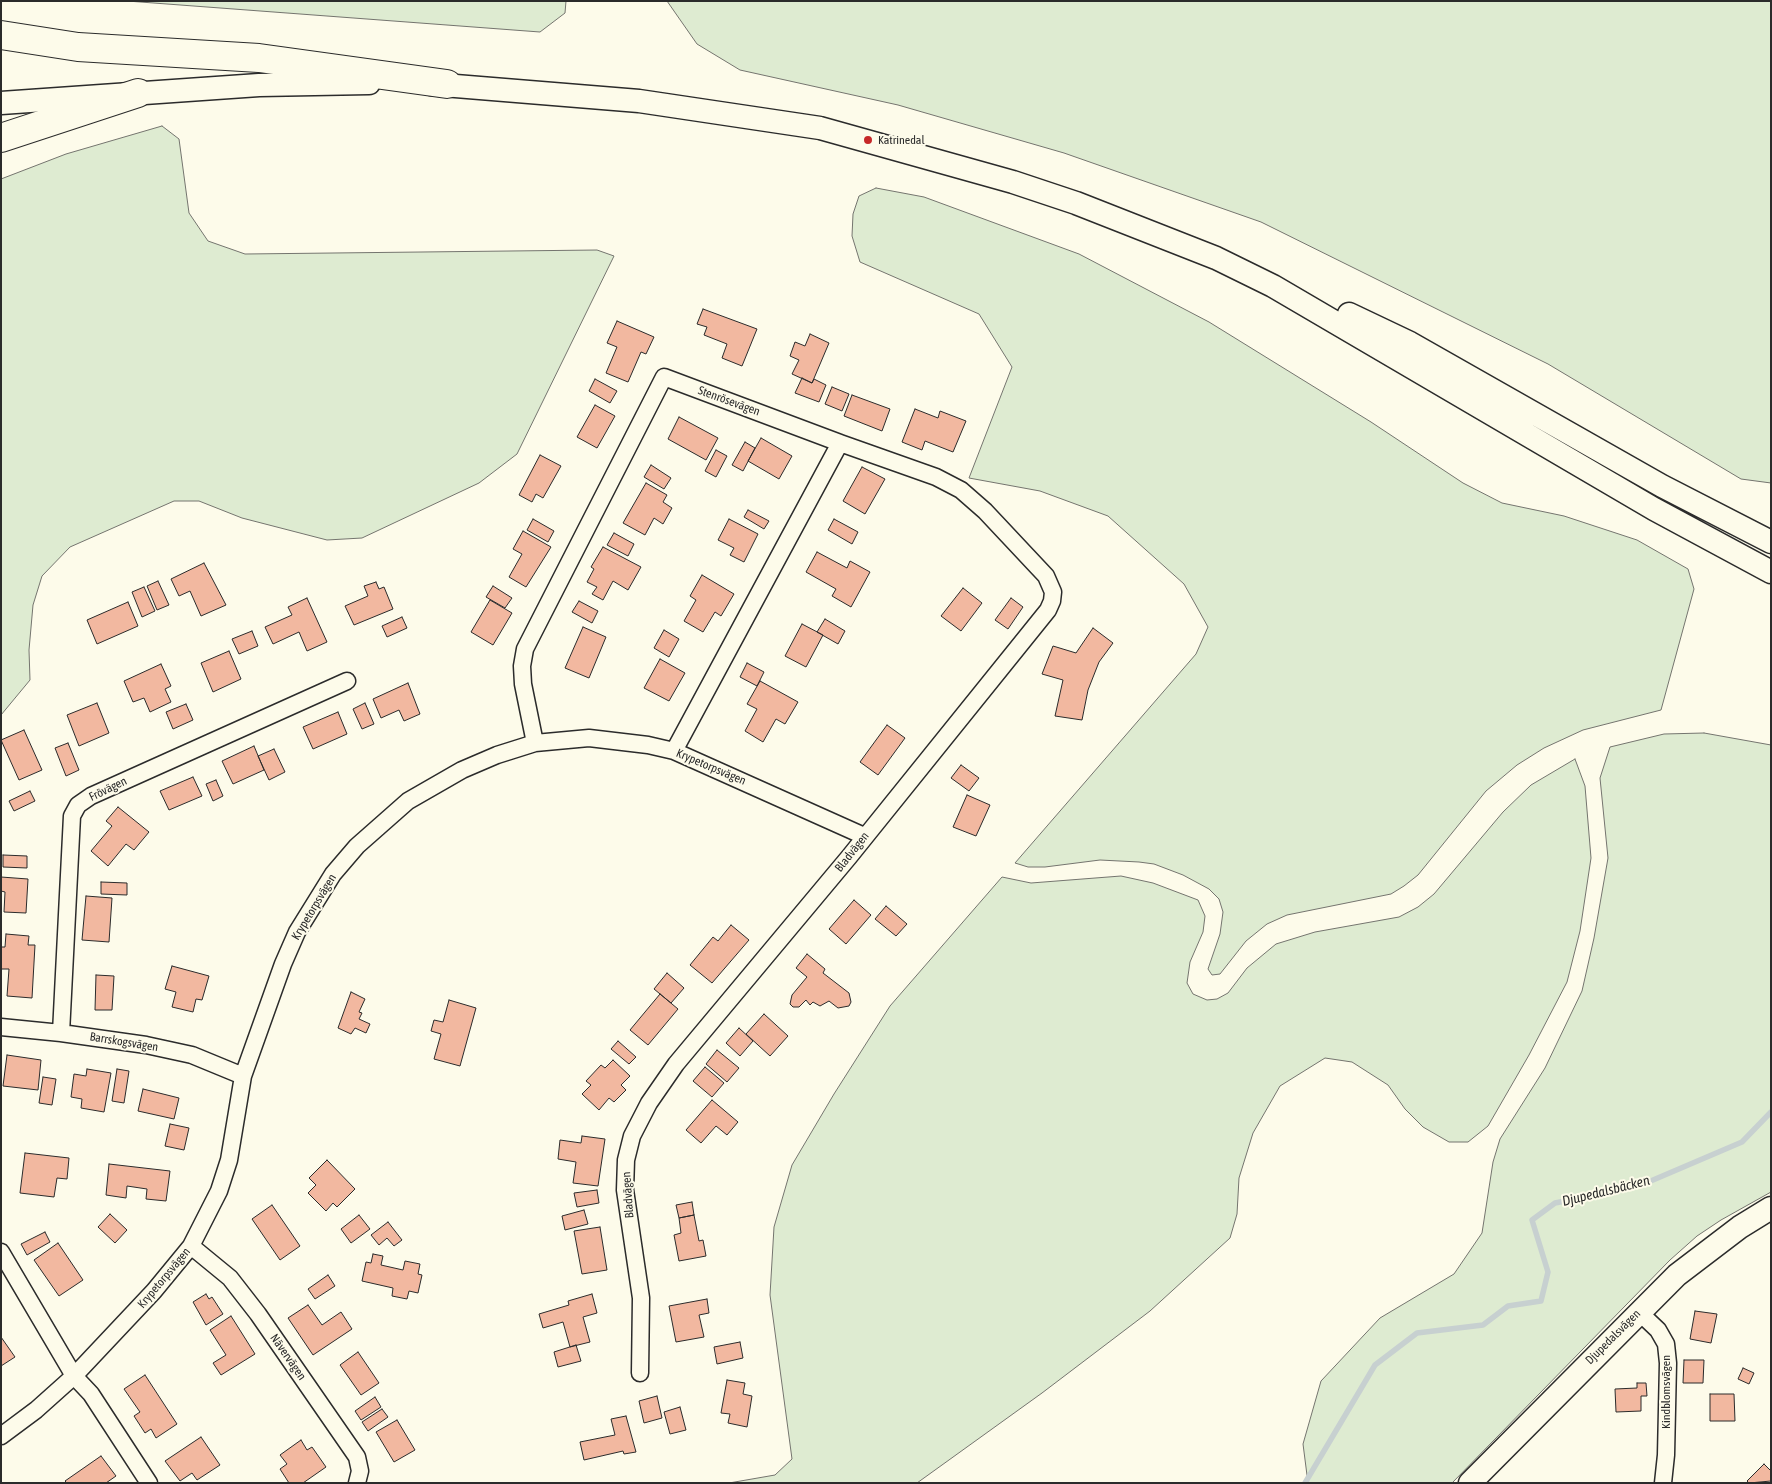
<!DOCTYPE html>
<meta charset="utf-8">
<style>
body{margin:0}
#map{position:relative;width:1772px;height:1484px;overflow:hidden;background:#fdfbea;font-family:"Asap Condensed",sans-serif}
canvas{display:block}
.frame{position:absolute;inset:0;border:2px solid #2b2b2b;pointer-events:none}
</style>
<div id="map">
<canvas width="1772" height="1484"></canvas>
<div class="frame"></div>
</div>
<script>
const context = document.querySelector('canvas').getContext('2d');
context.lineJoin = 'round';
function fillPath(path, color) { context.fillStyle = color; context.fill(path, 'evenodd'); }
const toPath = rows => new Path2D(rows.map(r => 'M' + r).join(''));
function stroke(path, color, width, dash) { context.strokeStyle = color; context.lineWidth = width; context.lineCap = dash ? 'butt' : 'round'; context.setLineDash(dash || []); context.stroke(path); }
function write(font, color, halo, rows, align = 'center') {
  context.font = font + ' "Asap Condensed",sans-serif'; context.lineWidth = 4; context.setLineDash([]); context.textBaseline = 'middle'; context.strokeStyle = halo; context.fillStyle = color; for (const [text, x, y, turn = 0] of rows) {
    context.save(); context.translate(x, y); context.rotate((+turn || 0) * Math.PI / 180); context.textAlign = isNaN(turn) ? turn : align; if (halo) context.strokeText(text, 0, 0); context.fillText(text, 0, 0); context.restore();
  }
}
const green = toPath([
 [127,1,566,1,565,13,540,32,127,1],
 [667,1,1771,1,1771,483,1741,479,1548,364,1261,222,1064,153,898,105,740,70,697,44,667,1],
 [162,126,179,139,189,213,208,241,245,254,597,250,614,256,517,454,479,483,362,538,327,540,242,518,199,501,174,501,70,547,42,576,33,605,29,650,30,680,1,715,1,179,66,154,162,126],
 [876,188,924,197,1079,254,1209,322,1371,422,1463,483,1502,503,1564,516,1637,540,1688,569,1694,589,1661,710,1583,730,1544,748,1517,765,1486,791,1418,875,1404,886,1391,894,1287,915,1267,924,1246,941,1220,974,1212,975,1208,969,1220,934,1223,912,1219,899,1209,889,1183,875,1154,864,1139,862,1100,860,1045,867,1028,867,1015,863,1196,654,1208,627,1184,584,1108,516,1040,491,969,478,1012,367,979,314,860,262,852,236,853,214,859,196,876,188],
 [1704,733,1771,745,1771,1192,1721,1220,1697,1236,1670,1260,1452,1483,1308,1483,1303,1444,1321,1381,1380,1318,1454,1274,1482,1233,1493,1162,1500,1139,1545,1068,1582,991,1594,938,1608,858,1600,778,1610,747,1664,734,1704,733],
 [1575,759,1585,786,1591,858,1580,931,1567,982,1529,1055,1488,1126,1468,1142,1449,1142,1423,1127,1405,1109,1388,1085,1352,1062,1325,1058,1280,1086,1253,1133,1239,1178,1237,1214,1230,1238,1150,1311,1042,1393,917,1483,729,1483,775,1475,792,1459,770,1295,774,1227,792,1165,834,1094,890,1006,1002,877,1031,883,1121,876,1153,883,1198,900,1205,916,1203,932,1190,962,1187,983,1193,994,1207,1000,1217,999,1228,993,1247,968,1276,944,1315,932,1399,917,1418,907,1434,894,1503,812,1531,785,1575,759]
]);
fillPath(green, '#deebd1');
stroke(green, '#74746e', 1);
stroke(toPath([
 [1305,1483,1375,1365,1417,1333,1483,1325,1508,1306,1541,1301,1548,1272,1532,1220,1555,1203,1639,1186,1742,1142,1771,1112]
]), '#c7d0d0', 5.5);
const building = toPath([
 [703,309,757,329,742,366,722,358,727,344,704,335,707,327,697,324,703,309],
 [617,321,654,337,646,354,641,352,628,382,606,373,617,347,607,343,617,321],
 [810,334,829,343,812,383,792,374,799,360,790,356,795,342,805,346,810,334],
 [802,378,812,383,814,379,826,385,819,402,795,393,802,378],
 [595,379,617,391,610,403,589,391,595,379],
 [832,387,849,394,842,411,825,404,832,387],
 [852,395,890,409,882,431,844,416,852,395],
 [595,405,615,416,597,448,577,437,595,405],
 [915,409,938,418,940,411,966,421,953,452,925,441,922,450,902,442,915,409],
 [679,417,718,438,706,460,668,439,679,417],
 [761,438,792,456,779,479,748,461,761,438],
 [745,442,755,448,743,471,732,465,745,442],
 [716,450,727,456,716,477,705,471,716,450],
 [540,455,561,466,543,498,536,494,532,502,519,495,540,455],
 [651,465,671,478,664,489,644,477,651,465],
 [862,467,885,479,865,514,843,501,862,467],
 [646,483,667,495,663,502,672,508,663,524,654,518,645,535,623,523,646,483],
 [748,510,769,521,764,529,744,517,748,510],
 [533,519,554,531,548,542,527,530,533,519],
 [729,519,758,534,744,562,730,555,734,548,718,540,729,519],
 [834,519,858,532,852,544,828,530,834,519],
 [523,531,551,547,526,587,509,577,522,554,513,549,523,531],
 [614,533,634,544,628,556,607,545,614,533],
 [603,547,641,567,628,590,613,581,603,600,592,594,597,587,587,582,594,569,591,567,603,547],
 [817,552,847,568,850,561,870,572,851,607,832,596,836,589,806,572,817,552],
 [204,563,226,605,201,616,190,591,179,596,171,579,204,563],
 [702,575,734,594,721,616,715,612,703,632,684,621,696,600,690,596,702,575],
 [158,581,169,605,157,610,147,586,158,581],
 [376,582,379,589,384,587,393,609,354,625,345,606,368,596,364,586,376,582],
 [493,586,512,598,505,608,486,597,493,586],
 [144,587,155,611,142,617,132,592,144,587],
 [963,588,982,603,961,631,941,616,963,588],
 [307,598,327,642,307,651,299,632,273,644,265,627,292,615,288,607,307,598],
 [1011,598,1023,607,1008,629,995,620,1011,598],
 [490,600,512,613,493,645,471,632,490,600],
 [579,601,598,611,592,623,572,612,579,601],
 [128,602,138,626,97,644,87,620,128,602],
 [402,617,407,628,387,637,382,626,402,617],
 [825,619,845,631,838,644,817,632,825,619],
 [802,624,823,635,806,667,785,656,802,624],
 [583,627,606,637,589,678,565,668,583,627],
 [1093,628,1113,643,1099,662,1088,690,1082,720,1055,716,1063,680,1042,674,1053,646,1076,653,1093,628],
 [664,630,679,639,669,657,654,648,664,630],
 [252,631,258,646,239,654,232,639,252,631],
 [229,651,241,679,213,692,201,663,229,651],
 [660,659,685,673,669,701,644,688,660,659],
 [747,663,764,672,757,686,740,677,747,663],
 [161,664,171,686,165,689,171,702,150,712,144,698,133,702,124,681,161,664],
 [760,681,798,702,785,724,776,719,763,742,745,731,757,709,747,704,760,681],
 [408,683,420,714,404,721,399,710,381,718,373,699,408,683],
 [97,703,109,733,79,746,67,715,97,703],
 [365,703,374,724,362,729,353,709,365,703],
 [186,704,193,720,173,729,166,712,186,704],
 [338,712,347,734,313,749,303,727,338,712],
 [887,725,905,738,878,775,860,762,887,725],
 [24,730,42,770,19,780,1,740,24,730],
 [68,743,79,770,66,776,55,748,68,743],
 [254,746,264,770,233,784,222,761,254,746],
 [274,749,285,772,269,780,258,756,274,749],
 [961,765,979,778,969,791,951,778,961,765],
 [193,777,202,796,169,810,160,791,193,777],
 [216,780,223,796,213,801,206,784,216,780],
 [30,791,35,801,14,811,9,801,30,791],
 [967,795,990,805,976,836,953,827,967,795],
 [118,807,149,832,134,850,126,844,108,866,91,851,112,826,106,821,118,807],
 [3,855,27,856,27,868,3,867,3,855],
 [1,877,28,879,26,913,4,912,5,892,1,891,1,877],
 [101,882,127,883,127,895,101,894,101,882],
 [86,896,112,898,109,942,82,940,86,896],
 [854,900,871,915,846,944,829,929,854,900],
 [886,906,907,924,896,936,875,919,886,906],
 [731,925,749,940,712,983,690,965,713,937,718,941,731,925],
 [6,934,29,936,28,945,35,945,32,998,7,996,9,969,1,969,1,947,5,947,6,934],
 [807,954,825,969,823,973,849,993,851,1002,849,1006,838,1008,829,1001,820,1006,813,1002,810,1005,806,1000,799,1007,793,1007,790,1004,792,995,807,977,796,968,807,954],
 [172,966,209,976,202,1000,196,999,193,1012,172,1007,176,992,165,989,172,966],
 [667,973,684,988,671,1003,654,989,667,973],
 [96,975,114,976,112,1010,95,1010,96,975],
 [351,992,365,999,359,1012,362,1013,359,1019,370,1024,366,1033,355,1028,351,1034,338,1028,351,992],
 [660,994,678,1009,648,1045,630,1030,660,994],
 [449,1000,476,1008,460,1066,434,1059,441,1034,431,1031,434,1020,443,1022,449,1000],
 [764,1014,788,1036,770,1056,746,1034,764,1014],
 [739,1028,753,1041,740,1056,726,1043,739,1028],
 [618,1041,636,1057,629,1064,611,1049,618,1041],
 [717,1050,739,1068,727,1082,706,1064,717,1050],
 [7,1055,41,1060,38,1090,3,1086,7,1055],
 [613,1060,630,1076,621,1085,626,1090,614,1102,609,1098,599,1110,582,1094,591,1085,586,1081,601,1065,605,1068,613,1060],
 [705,1067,724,1083,712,1097,693,1081,705,1067],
 [87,1069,111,1073,104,1112,81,1108,82,1099,71,1097,74,1074,86,1076,87,1069],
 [117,1069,129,1071,124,1103,112,1101,117,1069],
 [43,1077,56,1079,52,1105,39,1103,43,1077],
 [143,1089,179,1098,174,1119,138,1111,143,1089],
 [712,1100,738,1122,727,1135,716,1126,701,1143,686,1130,712,1100],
 [170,1124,189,1128,184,1150,165,1146,170,1124],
 [582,1136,605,1139,598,1186,573,1183,576,1162,558,1159,560,1140,581,1143,582,1136],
 [25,1153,69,1158,67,1179,57,1178,54,1197,20,1193,25,1153],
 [327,1160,355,1189,337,1207,333,1203,326,1211,308,1193,316,1185,309,1178,327,1160],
 [109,1164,170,1171,166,1201,146,1199,147,1189,127,1186,126,1198,106,1195,109,1164],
 [597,1190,599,1203,577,1207,574,1193,597,1190],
 [692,1202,694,1215,679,1218,676,1205,692,1202],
 [272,1205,300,1246,280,1260,252,1219,272,1205],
 [584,1210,588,1224,565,1230,562,1216,584,1210],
 [110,1214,127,1230,115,1243,98,1227,110,1214],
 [359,1215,370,1229,351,1243,341,1229,359,1215],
 [694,1215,699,1241,703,1240,706,1256,679,1261,674,1235,681,1233,679,1218,694,1215],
 [388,1222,402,1240,394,1246,387,1238,379,1245,371,1235,388,1222],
 [600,1227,607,1270,582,1274,574,1231,600,1227],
 [45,1232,50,1242,27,1255,21,1244,45,1232],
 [58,1243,83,1280,59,1296,34,1260,58,1243],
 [373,1254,383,1256,381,1265,403,1270,405,1261,420,1264,418,1274,422,1275,418,1293,409,1291,407,1299,392,1296,393,1288,362,1281,366,1262,371,1263,373,1254],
 [328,1275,335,1286,315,1299,308,1289,328,1275],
 [206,1294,209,1299,212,1297,223,1314,206,1325,193,1302,206,1294],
 [592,1294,597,1313,583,1317,590,1342,570,1347,563,1322,543,1328,539,1314,569,1305,568,1301,592,1294],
 [707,1299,709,1313,699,1315,704,1337,676,1342,669,1306,707,1299],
 [308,1305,322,1325,341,1312,352,1329,313,1355,288,1318,308,1305],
 [1695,1311,1717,1314,1711,1343,1690,1339,1695,1311],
 [231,1316,255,1354,221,1375,213,1363,226,1355,210,1330,231,1316],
 [1,1337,15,1357,1,1366,1,1337],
 [740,1342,743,1358,717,1364,714,1347,740,1342],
 [576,1345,581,1361,558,1367,554,1352,576,1345],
 [358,1352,379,1383,361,1395,340,1365,358,1352],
 [1684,1360,1704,1360,1703,1383,1683,1383,1684,1360],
 [1743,1368,1754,1373,1749,1384,1738,1379,1743,1368],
 [145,1375,177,1424,156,1438,151,1429,145,1433,134,1416,140,1412,124,1389,145,1375],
 [727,1380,745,1383,743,1394,752,1396,747,1427,728,1423,730,1414,721,1413,727,1380],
 [1637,1383,1646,1383,1647,1396,1641,1396,1641,1411,1616,1412,1615,1389,1637,1388,1637,1383],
 [1710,1394,1734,1394,1735,1421,1710,1421,1710,1394],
 [657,1396,662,1418,644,1423,639,1401,657,1396],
 [375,1397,381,1407,361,1420,355,1411,375,1397],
 [680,1407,686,1430,670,1434,664,1412,680,1407],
 [382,1409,388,1417,368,1431,362,1422,382,1409],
 [626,1416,636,1452,624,1454,623,1451,584,1460,580,1442,615,1435,611,1419,626,1416],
 [397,1420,415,1450,394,1462,376,1432,397,1420],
 [201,1437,220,1465,197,1480,192,1473,180,1481,165,1461,201,1437],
 [301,1440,307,1450,312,1447,326,1467,303,1483,289,1483,280,1469,287,1464,280,1455,301,1440],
 [101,1456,116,1476,106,1483,67,1483,65,1481,101,1456],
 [1764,1464,1771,1471,1771,1481,1749,1483,1747,1481,1764,1464]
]);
fillPath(building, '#f2b8a0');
stroke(building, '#2b2b2b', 1);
const street = toPath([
 [535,743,523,684,522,666,525,649,664,377,840,443,674,751],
 [1,1027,61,1033,146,1045,192,1055,243,1076],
 [61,1033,72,816,78,805,91,796,347,681],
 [191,1246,230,1278,258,1314,357,1457,360,1471,357,1483],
 [1,1252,74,1376,91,1394,149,1483],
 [1638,1311,1658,1330,1666,1344,1668,1363,1666,1455,1663,1483],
 [640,1373,641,1298,625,1190,626,1160,632,1136,649,1103,676,1064,849,857,1048,610,1052,601,1053,592,1046,576,985,511,961,490,936,477,840,443],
 [1,1436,36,1410,74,1376,154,1291,191,1246,219,1191,229,1160,243,1076,283,964,297,932,333,874,357,846,408,801,462,770,497,755,535,743,589,738,648,745,674,751,864,836]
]);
const secondary = toPath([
 [431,84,639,101,820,128,1013,182,1076,203,1216,258,1273,286,1654,509,1771,572],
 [1,103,259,85,369,83],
 [1349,314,1410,343,1662,486,1771,542],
 [1470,1483,1677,1275,1740,1227,1771,1208]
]);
const highway = toPath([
 [1,35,78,47,259,58,447,84],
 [1,138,138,93]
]);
stroke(street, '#2b2b2b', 19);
stroke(secondary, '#2b2b2b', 25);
stroke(highway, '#2b2b2b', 30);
stroke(street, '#fdfbea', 16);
stroke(secondary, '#fdfbea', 22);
stroke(highway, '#fdfbea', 28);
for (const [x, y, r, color] of [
 [868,140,5,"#c62828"]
]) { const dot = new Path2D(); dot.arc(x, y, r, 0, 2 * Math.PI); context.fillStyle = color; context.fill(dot); stroke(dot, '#fdfbea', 2); }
write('12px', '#2b2b2b', '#fdfbea', [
 ["Katrinedal",878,140]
], 'left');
write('12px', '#2b2b2b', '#fdfbea', [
 ["Stenrösevägen",729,401,20],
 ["Krypetorpsvägen",711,767,23],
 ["Frövägen",108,789,-26],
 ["Bladvägen",852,852,-52],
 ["Krypetorpsvägen",314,907,-59],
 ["Barrskogsvägen",124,1042,9],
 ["Bladvägen",628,1195,-94],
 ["Krypetorpsvägen",164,1278,-50],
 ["Djupedalsvägen",1613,1337,-45],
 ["Nävervägen",288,1357,55],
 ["Kindblomsvägen",1666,1392,-90]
]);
write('italic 14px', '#2b2b2b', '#fdfbea', [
 ["Djupedalsbäcken",1606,1191,-14]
]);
</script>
